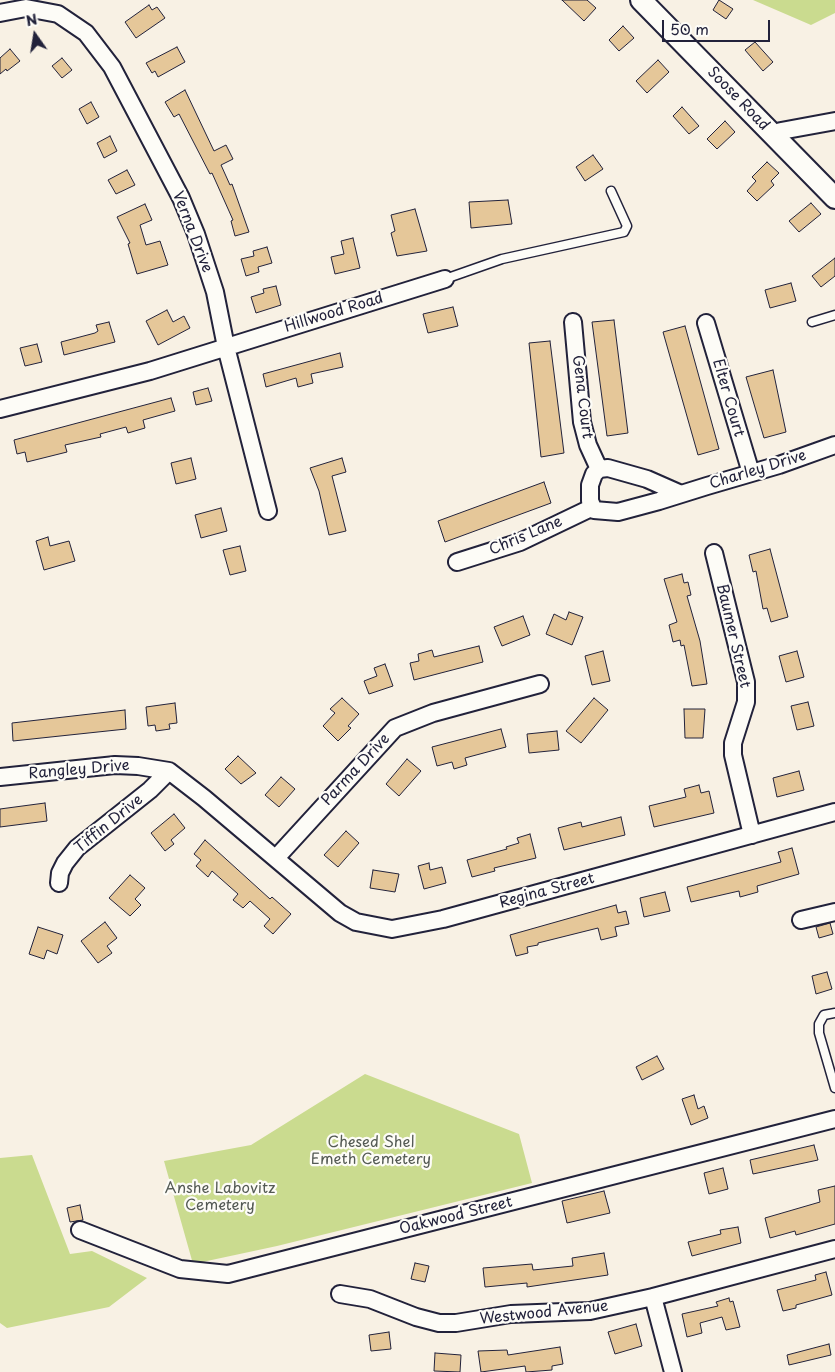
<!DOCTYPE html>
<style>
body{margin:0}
#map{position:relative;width:835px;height:1372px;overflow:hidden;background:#f8f1e4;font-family:"Playpen Sans",sans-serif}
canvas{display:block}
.north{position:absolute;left:10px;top:10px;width:50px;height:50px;-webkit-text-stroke:4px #fdfcf7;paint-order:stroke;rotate:347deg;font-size:14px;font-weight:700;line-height:20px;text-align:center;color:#22223b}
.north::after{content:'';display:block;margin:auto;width:18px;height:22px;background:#22223b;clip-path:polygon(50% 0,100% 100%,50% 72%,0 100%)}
.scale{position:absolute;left:662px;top:20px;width:108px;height:22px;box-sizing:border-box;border:2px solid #22223b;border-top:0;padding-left:6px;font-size:15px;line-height:18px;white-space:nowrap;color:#22223b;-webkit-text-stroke:4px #fdfcf7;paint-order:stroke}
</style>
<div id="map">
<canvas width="835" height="1372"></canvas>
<div class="north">N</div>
<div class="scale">50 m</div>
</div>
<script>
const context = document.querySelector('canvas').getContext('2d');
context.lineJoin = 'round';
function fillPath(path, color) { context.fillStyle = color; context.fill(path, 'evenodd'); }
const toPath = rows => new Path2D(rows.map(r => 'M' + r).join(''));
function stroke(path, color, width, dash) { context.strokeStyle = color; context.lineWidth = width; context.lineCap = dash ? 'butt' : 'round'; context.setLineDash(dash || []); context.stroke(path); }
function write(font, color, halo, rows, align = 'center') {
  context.font = font + ' "Playpen Sans",sans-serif'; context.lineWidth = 4.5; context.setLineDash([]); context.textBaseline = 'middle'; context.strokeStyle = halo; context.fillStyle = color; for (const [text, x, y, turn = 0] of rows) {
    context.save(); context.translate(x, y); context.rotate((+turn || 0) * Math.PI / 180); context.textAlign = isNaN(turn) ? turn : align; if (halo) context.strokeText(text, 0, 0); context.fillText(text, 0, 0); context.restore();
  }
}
fillPath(toPath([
 [753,0,835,0,835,13,811,25],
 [365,1074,519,1134,532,1183,277,1246,193,1264,164,1161,251,1145],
 [32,1155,70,1254,92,1251,147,1278,109,1307,7,1328,0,1323,0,1158]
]), '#cadb8f');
const building = toPath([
 [562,0,587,0,596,8,584,21,562,0],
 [719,0,733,9,726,19,713,10,719,0],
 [149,5,152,10,157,7,165,18,136,38,125,22,149,5],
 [623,26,634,38,619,51,609,40,623,26],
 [755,42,773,62,763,71,745,50,755,42],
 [177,47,185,62,158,77,155,71,152,73,146,63,177,47],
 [10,49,20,61,7,71,6,69,0,74,0,58,10,49],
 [62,58,72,70,62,78,52,66,62,58],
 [658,60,669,72,647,93,636,81,658,60],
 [185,90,214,151,226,145,233,159,221,165,230,185,232,184,249,232,235,236,231,221,233,220,212,173,210,174,179,114,174,117,165,102,185,90],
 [91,102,99,117,87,124,79,109,91,102],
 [682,107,699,126,689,134,673,116,682,107],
 [725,121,735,132,717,149,707,139,725,121],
 [110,136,117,151,104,158,97,143,110,136],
 [593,155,603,169,585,181,576,167,593,155],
 [767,162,779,173,771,181,774,185,757,201,747,191,756,181,752,177,767,162],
 [127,170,135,185,116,194,108,180,127,170],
 [508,200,512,224,471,228,469,202,508,200],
 [811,203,821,214,799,232,789,221,811,203],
 [145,204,152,220,140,225,146,245,160,241,168,265,137,274,128,244,130,243,117,217,145,204],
 [415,209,427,251,397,256,391,233,395,231,391,215,415,209],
 [353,238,360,268,335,274,331,257,344,254,341,241,353,238],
 [267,247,272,263,258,267,259,272,246,276,241,259,254,256,253,251,267,247],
 [835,258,835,276,821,287,812,276,835,258],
 [791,283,796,301,770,308,765,290,791,283],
 [276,286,281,305,256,313,251,297,264,293,263,289,276,286],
 [453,307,458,326,428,333,423,314,453,307],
 [167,310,173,322,184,316,190,328,158,345,146,321,167,310],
 [614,320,628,433,607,436,592,322,614,320],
 [109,322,115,342,64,355,61,342,95,333,98,331,96,325,109,322],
 [685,326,719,449,698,455,663,332,685,326],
 [550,341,564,453,541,457,529,343,550,341],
 [37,344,42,362,25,366,20,348,37,344],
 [340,353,343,367,311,374,313,383,298,387,296,378,266,387,263,374,340,353],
 [773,370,786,432,764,438,746,377,773,370],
 [208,388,212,401,196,405,193,392,208,388],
 [171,398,175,411,143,420,145,428,128,433,126,427,100,434,101,437,65,445,67,452,27,462,25,452,17,454,14,440,171,398],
 [191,458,196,479,176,484,171,463,191,458],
 [342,458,346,472,332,476,346,531,329,535,319,491,310,468,342,458],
 [544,482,551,503,445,542,438,521,544,482],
 [221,508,227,531,201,538,195,515,221,508],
 [48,537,50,546,69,541,75,561,44,570,36,541,48,537],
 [240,546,246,571,230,575,223,550,240,546],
 [770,549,788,617,771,622,767,608,763,609,756,571,753,572,749,555,770,549],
 [682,574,684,583,688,582,691,595,687,596,700,641,707,684,692,686,684,645,681,646,680,640,673,642,669,625,677,622,664,579,682,574],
 [569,612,583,617,572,645,546,634,554,614,566,620,569,612],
 [523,616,530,635,502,646,494,627,523,616],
 [479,646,483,662,414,680,410,663,419,661,418,654,432,650,434,657,479,646],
 [603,651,610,681,592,685,585,656,603,651],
 [797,651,804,677,786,682,779,656,797,651],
 [385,664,393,686,369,694,364,681,377,676,374,668,385,664],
 [342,698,359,714,348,726,351,728,338,741,323,726,335,713,330,709,342,698],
 [594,698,608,710,581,743,566,731,594,698],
 [808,702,814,726,797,730,791,706,808,702],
 [175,703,177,723,169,724,170,729,156,731,155,725,148,726,146,707,175,703],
 [684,709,705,709,703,738,685,738,684,709],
 [125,710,126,729,13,741,12,723,125,710],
 [501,729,506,747,465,758,467,765,454,769,452,762,437,766,432,747,501,729],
 [557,731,559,750,529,753,527,734,557,731],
 [238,756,256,773,241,784,225,769,238,756],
 [407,759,421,771,399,796,386,784,407,759],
 [799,771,804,790,777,797,773,778,799,771],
 [281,777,295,789,279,807,265,795,281,777],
 [699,785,701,793,709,791,714,813,654,827,649,806,686,797,684,789,699,785],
 [45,803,47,821,0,827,0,809,45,803],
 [174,814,185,828,171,840,174,844,165,851,151,833,174,814],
 [621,817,625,835,564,850,558,828,581,822,582,827,621,817],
 [346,831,359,843,338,867,324,855,346,831],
 [530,834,536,858,494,868,495,871,472,877,467,860,507,849,506,847,519,843,517,838,530,834],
 [205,840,270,899,272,897,291,914,273,934,264,926,270,919,250,901,243,908,233,900,238,894,212,871,208,877,196,866,201,860,194,854,205,840],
 [792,848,799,874,757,886,758,892,740,897,739,891,691,902,687,887,781,862,778,852,792,848],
 [429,863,430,870,442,867,446,883,424,889,418,866,429,863],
 [373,870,399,874,395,892,370,888,373,870],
 [130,875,145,888,135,899,141,905,130,916,109,898,130,875],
 [665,892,670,911,644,917,640,898,665,892],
 [616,905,618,913,626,911,629,924,615,927,617,936,601,940,598,928,538,943,538,945,527,947,528,953,516,956,510,935,616,905],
 [105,922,117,938,107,946,112,953,98,963,81,941,105,922],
 [830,923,833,934,819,938,816,927,830,923],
 [38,927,63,935,57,954,47,950,44,959,29,954,38,927],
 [827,972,832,989,816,994,812,976,827,972],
 [657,1056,664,1069,642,1080,636,1067,657,1056],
 [694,1095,698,1109,704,1106,708,1118,691,1125,682,1099,694,1095],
 [814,1145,818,1160,753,1174,750,1160,814,1145],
 [723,1168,728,1189,709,1194,704,1173,723,1168],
 [835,1186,835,1224,796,1235,795,1231,770,1238,765,1218,820,1202,818,1190,835,1186],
 [604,1191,610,1213,567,1223,562,1201,604,1191],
 [80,1205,83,1220,70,1222,67,1208,80,1205],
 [738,1227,741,1243,692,1256,688,1242,721,1234,720,1230,738,1227],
 [604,1253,608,1275,527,1287,527,1283,485,1287,483,1268,532,1264,533,1270,573,1266,572,1258,604,1253],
 [415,1263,429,1266,425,1282,411,1279,415,1263],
 [826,1272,832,1295,796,1305,796,1308,783,1311,777,1290,816,1280,815,1275,826,1272],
 [729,1298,730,1302,733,1301,740,1327,726,1330,722,1317,700,1323,702,1333,687,1337,682,1314,718,1306,716,1302,729,1298],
 [636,1324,642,1346,615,1354,608,1332,636,1324],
 [389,1332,391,1349,371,1351,369,1335,389,1332],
 [829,1344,831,1355,789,1365,787,1355,829,1344],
 [560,1347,563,1364,552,1366,552,1370,526,1372,525,1366,481,1372,478,1351,507,1350,508,1355,560,1347],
 [435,1353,461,1355,460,1372,434,1371,435,1353]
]);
fillPath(building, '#e5c799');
stroke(building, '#22223b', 1);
const service = toPath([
 [445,279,502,259,624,232,627,226,611,191],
 [812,322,835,315],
 [835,1013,824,1015,819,1024,819,1033,835,1088]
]);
const minor = toPath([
 [0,13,26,8,58,14,86,33,112,67,181,198,196,234,215,292,226,347,268,511],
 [773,135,781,131,835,121],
 [573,322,582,422,588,445,599,469],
 [706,323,751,473],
 [0,409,150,371,445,279],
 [681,494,647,479,608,468,599,469,594,474,590,485,590,501,594,510,618,512,659,501,707,486,779,465,835,445],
 [714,553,746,682,746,702,733,743,733,755,752,835],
 [457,562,520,542,593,507],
 [0,777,115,765,138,766,169,771,204,798,340,913,356,922,392,929,443,919,835,812],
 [276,858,395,728,433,713,540,684],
 [59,883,60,873,65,863,77,848,150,790,169,771],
 [801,920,835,912],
 [80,1230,180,1269,228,1274,835,1119],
 [340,1294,370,1299,416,1317,439,1323,456,1323,511,1314,590,1311,653,1297,835,1249],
 [653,1297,673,1372]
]);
const tertiary = toPath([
 [641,0,835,198]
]);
stroke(service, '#22223b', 11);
stroke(minor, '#22223b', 20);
stroke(tertiary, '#22223b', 24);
stroke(service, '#fdfcf7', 8);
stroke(minor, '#fdfcf7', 16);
stroke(tertiary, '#fdfcf7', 20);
write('15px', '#22223b', '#fdfcf7', [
 ["Soose Road",738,99,46],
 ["Verna Drive",192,232,69],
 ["Hillwood Road",334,313,-17],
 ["Gena Court",582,397,83],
 ["Elter Court",728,398,74],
 ["Charley Drive",758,470,-17],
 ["Chris Lane",526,536,-23],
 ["Baumer Street",733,636,77],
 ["Rangley Drive",79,770,-5],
 ["Parma Drive",356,770,-47],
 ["Tiffin Drive",109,824,-39],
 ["Regina Street",547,891,-15],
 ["Oakwood Street",456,1216,-14],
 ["Westwood Avenue",544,1313,-6]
]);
write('15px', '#545a54', '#fdfcf7', [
 ["Chesed Shel",371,1143],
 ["Emeth Cemetery",371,1160],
 ["Anshe Labovitz",220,1189],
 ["Cemetery",220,1206]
]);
</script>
